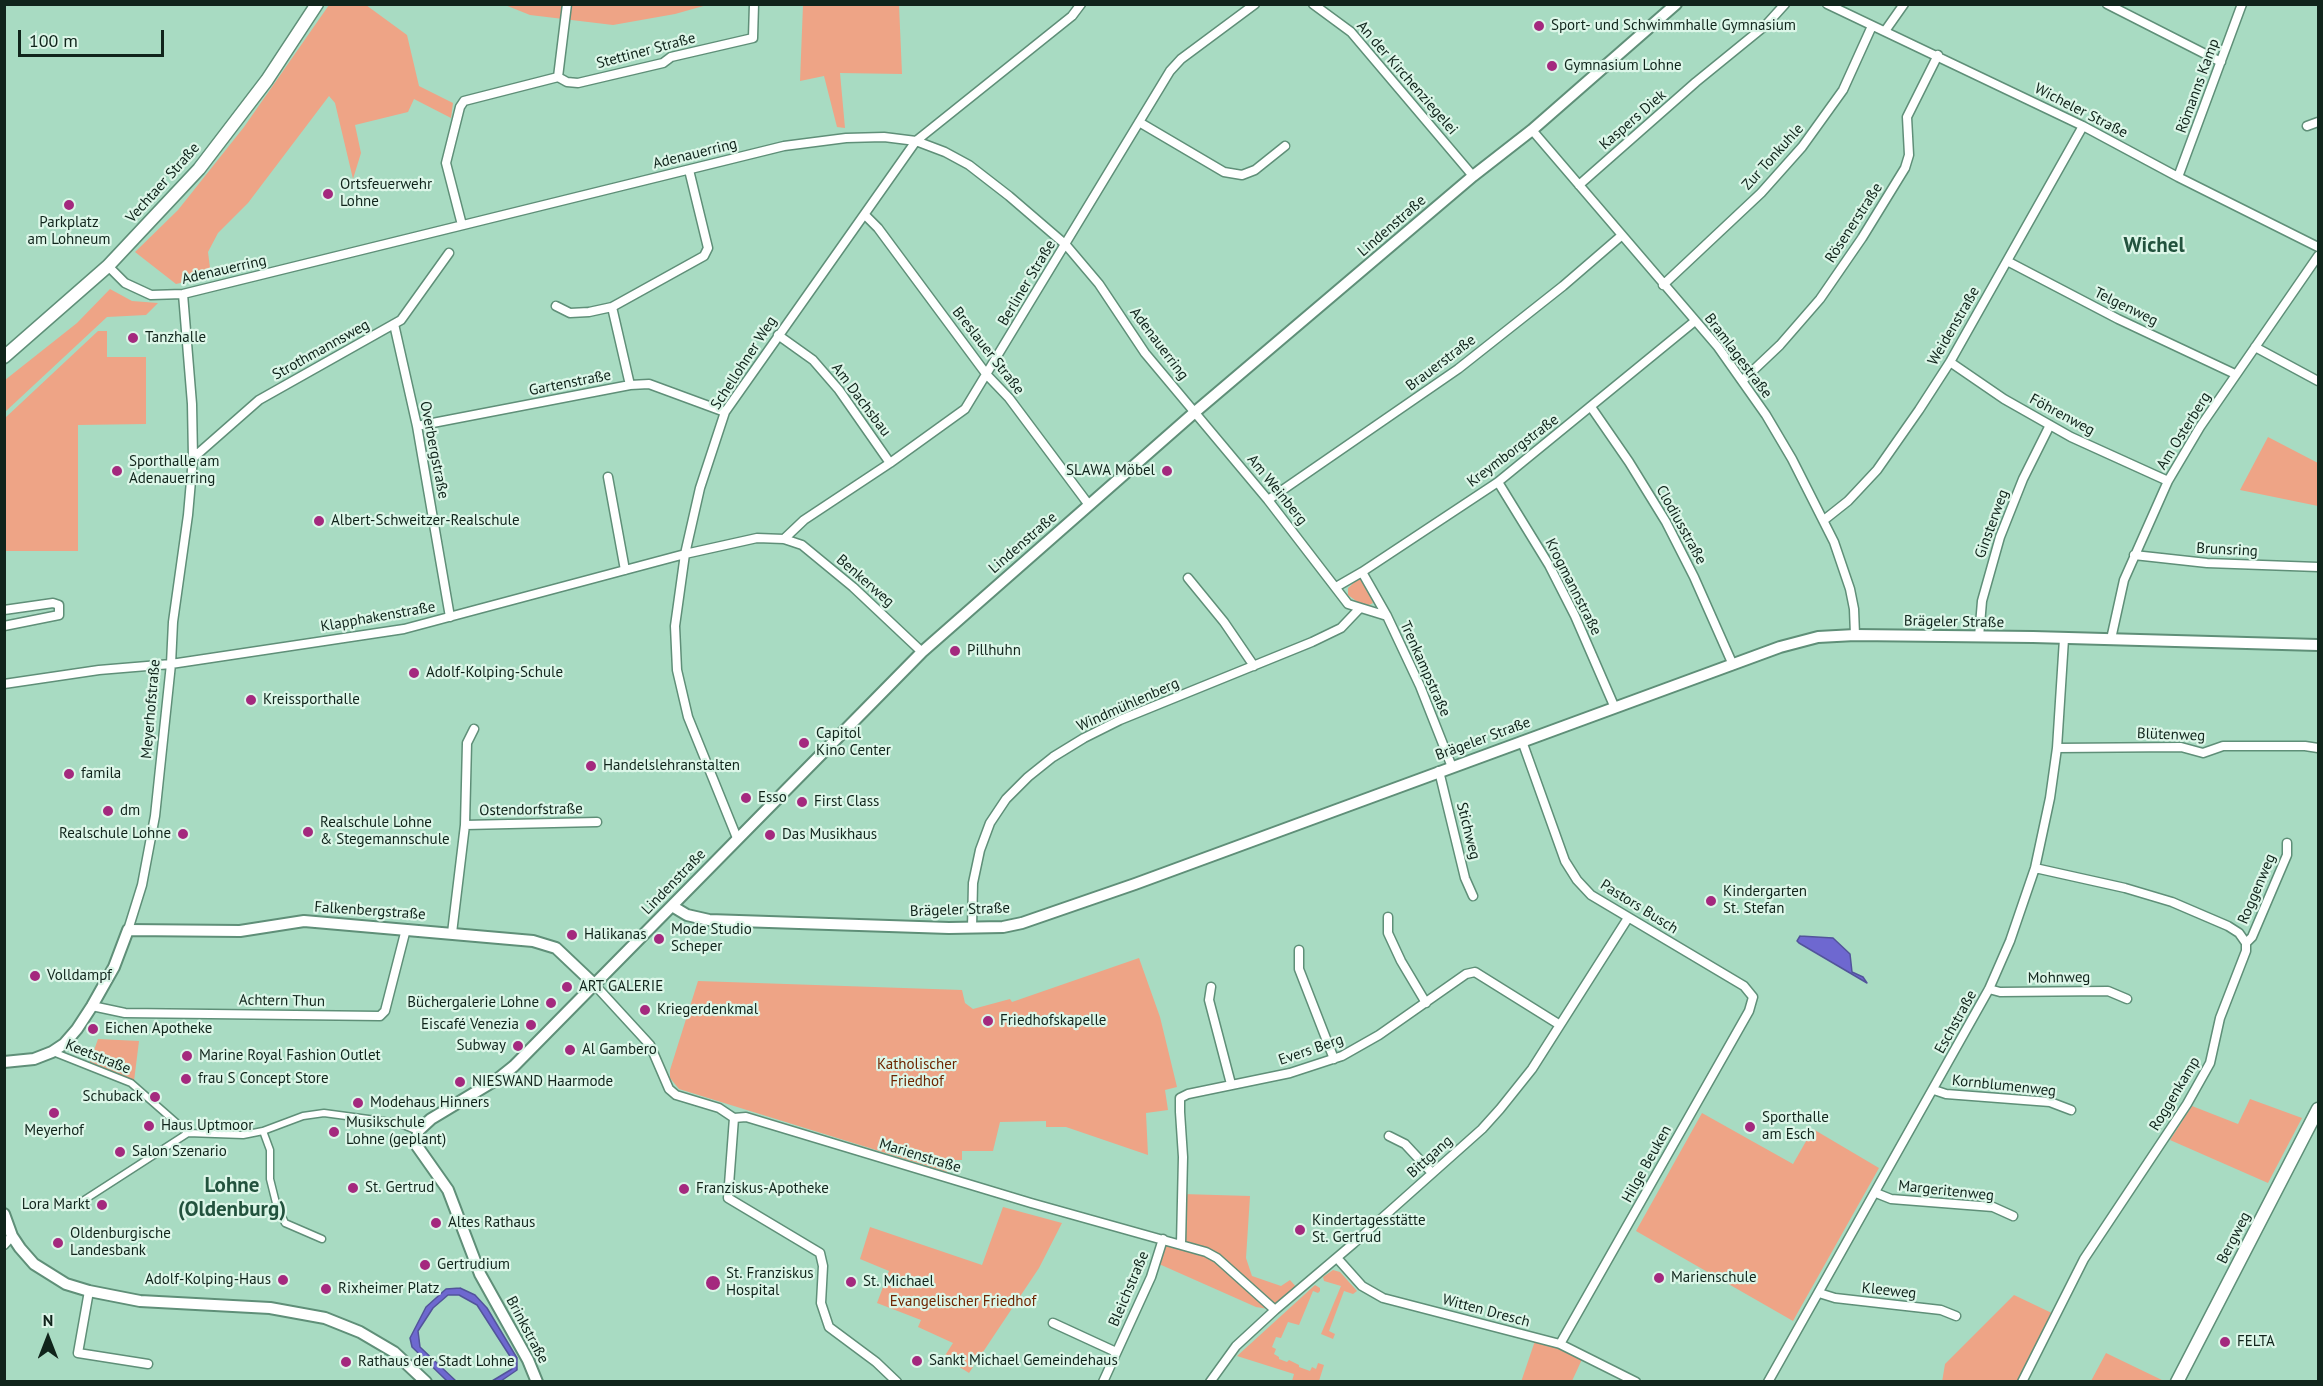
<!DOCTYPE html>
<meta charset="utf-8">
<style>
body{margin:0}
#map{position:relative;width:2323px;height:1386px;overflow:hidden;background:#a8dbc2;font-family:"PT Sans",sans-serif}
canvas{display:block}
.frame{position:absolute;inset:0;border:6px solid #10241b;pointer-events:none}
.north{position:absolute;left:18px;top:1308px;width:60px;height:60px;-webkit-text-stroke:4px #dcf6e8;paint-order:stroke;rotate:0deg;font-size:16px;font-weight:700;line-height:24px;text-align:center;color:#10241b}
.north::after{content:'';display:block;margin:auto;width:21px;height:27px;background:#10241b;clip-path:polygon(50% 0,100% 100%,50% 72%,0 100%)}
.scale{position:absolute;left:18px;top:30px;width:146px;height:27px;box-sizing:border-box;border:3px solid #10241b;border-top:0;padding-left:8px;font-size:18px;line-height:21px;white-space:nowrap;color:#10241b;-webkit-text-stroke:4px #dcf6e8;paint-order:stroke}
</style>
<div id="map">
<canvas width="2323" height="1386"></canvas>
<div class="frame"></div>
<div class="north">N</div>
<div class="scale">100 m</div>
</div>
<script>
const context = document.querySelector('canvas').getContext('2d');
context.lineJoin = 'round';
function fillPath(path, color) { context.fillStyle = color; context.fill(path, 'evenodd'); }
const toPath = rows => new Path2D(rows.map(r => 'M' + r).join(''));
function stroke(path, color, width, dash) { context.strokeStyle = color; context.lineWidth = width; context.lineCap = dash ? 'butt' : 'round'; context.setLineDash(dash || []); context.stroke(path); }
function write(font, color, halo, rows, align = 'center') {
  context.font = font + ' "PT Sans",sans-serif'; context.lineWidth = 4.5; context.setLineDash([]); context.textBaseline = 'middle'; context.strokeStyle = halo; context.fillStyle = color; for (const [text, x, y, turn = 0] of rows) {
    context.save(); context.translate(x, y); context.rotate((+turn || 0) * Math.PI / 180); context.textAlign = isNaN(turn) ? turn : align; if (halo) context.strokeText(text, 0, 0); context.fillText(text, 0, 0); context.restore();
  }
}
fillPath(toPath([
 [329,5,366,5,407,35,419,86,453,103,451,118,414,99,408,112,355,125,361,153,353,179,335,103,329,96,248,203,218,233,208,252,211,276,176,284,135,252,178,210,244,127],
 [505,5,707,5,675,14,613,25,530,15],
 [803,5,899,5,902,74,840,73,845,128,837,127,824,76,800,81],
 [110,289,132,301,158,303,146,315,107,317,5,412,5,380,77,323],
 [98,331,107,331,107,357,146,357,146,424,78,425,78,551,5,551,5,418],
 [2268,437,2318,463,2318,506,2240,490],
 [1358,579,1362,579,1373,603,1369,605,1359,603,1348,595,1348,588],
 [1139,958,1160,1017,1177,1087,1165,1090,1168,1110,1146,1113,1148,1155,1066,1127,1046,1127,1046,1121,1000,1122,993,1151,962,1151,962,1160,950,1160,947,1172,679,1089,670,1078,670,1070,698,981,962,990,965,1003,973,1009,1010,999,1012,1002],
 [98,1039,139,1041,134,1081,90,1062],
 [2250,1099,2302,1118,2268,1183,2170,1140,2192,1106,2238,1124],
 [1702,1113,1793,1164,1813,1129,1879,1168,1793,1321,1636,1231],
 [1182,1194,1250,1196,1246,1258,1252,1276,1281,1286,1290,1280,1298,1289,1275,1310,1256,1307,1159,1264,1163,1239,1180,1244],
 [1003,1207,1062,1223,1039,1268,969,1373,944,1357,953,1343,918,1327,921,1320,877,1303,889,1271,860,1259,870,1227,982,1265],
 [1333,1270,1340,1272,1357,1291,1353,1294,1344,1291,1329,1331,1335,1334,1333,1339,1321,1334,1341,1286,1324,1281,1323,1277],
 [1315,1285,1320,1288,1320,1291,1318,1293,1313,1291,1299,1325,1288,1322,1281,1338,1276,1337,1272,1347,1276,1349,1274,1354,1279,1357,1279,1359,1287,1362,1289,1360,1299,1365,1299,1367,1310,1371,1312,1367,1316,1369,1318,1363,1324,1365,1319,1381,1292,1381,1294,1374,1237,1356],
 [2014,1295,2056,1315,2022,1381,1942,1382,1945,1364],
 [1536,1338,1584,1355,1572,1381,1521,1382],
 [2106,1353,2164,1381,2091,1381]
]), '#eea486');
const water = toPath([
 [1800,936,1833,938,1850,954,1852,972,1863,977,1867,983,1799,943,1797,941,1800,936],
 [460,1288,475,1295,487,1308,517,1358,517,1370,501,1381,492,1381,512,1369,513,1361,477,1305,459,1295,448,1295,433,1308,418,1331,420,1347,456,1381,447,1381,412,1347,410,1338,426,1307,446,1289,460,1288]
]);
fillPath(water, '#6e68d0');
stroke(water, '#52549a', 1.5);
const pedestrian = toPath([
 [53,1052,131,1083,188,1133],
 [263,1131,270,1150,270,1179,276,1203,285,1223,322,1239],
 [78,1204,188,1133,243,1135,263,1131,303,1116,324,1113,398,1123,418,1131]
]);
const minor = toPath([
 [1313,4,1351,32,1473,176],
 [1827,4,2083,126,2178,177,2318,247],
 [2107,4,2221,62],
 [1885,31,1904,4],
 [558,77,567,4],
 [1139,122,1224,172,1242,175,1255,170,1285,146],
 [2307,126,2318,122],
 [1532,130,1718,347,1766,415,1792,459,1834,542,1850,589,1854,609,1855,635],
 [2178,177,2242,4],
 [1579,185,1696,82,1766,25,1785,4],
 [865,215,878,228,987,375,1009,398,1089,505],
 [462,225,446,163,460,107,464,101,558,77,567,82,578,83,663,63,671,57,753,38,754,4],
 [2007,261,2118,319,2235,374],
 [108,266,125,283,151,295,183,294,784,146,846,138,884,137,916,141,945,152,969,165,1009,196,1066,245,1099,284,1145,353,1268,500,1348,604,1387,616],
 [1663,285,1761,193,1802,147,1843,90,1872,26],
 [556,306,570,313,589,312,612,307],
 [394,324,417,426,450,617],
 [778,335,813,360,839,390,890,463],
 [2255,347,2318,381],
 [1950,362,2004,399,2071,437,2168,481],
 [1743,380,1780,345,1820,299,1862,238,1905,168,1909,155,1907,117,1938,55],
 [630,385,612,307,704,256,708,248,689,170],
 [1591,407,1629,462,1666,522,1694,577,1733,665],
 [417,426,630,385,649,384,725,412],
 [193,458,259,400,401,320,449,253],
 [608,477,625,570],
 [1498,482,1549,565,1575,616,1615,708],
 [1268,500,1458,369,1563,286,1621,236],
 [1824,520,1848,501,1877,470,1919,410,1950,362,2083,126],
 [784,539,804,520,890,463,965,409,1170,71,1181,59,1255,4],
 [2134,555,2207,563,2318,567],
 [1362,572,1387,616,1420,686,1452,767],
 [1188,578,1224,622,1254,666],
 [1336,587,1362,572,1498,482,1695,321],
 [4,610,53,603,59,605,59,615,4,626],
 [1979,637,1982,601,2000,537,2023,479,2050,425],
 [2111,639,2124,580,2168,481,2200,427,2318,256],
 [4,684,99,670,171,664,404,629,685,554,757,538,784,539,802,545,853,587,922,652],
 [1522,741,1565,861,1577,880,1591,895,1744,986,1753,997,1749,1011,1560,1344],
 [2057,748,2181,747,2203,753,2223,746,2305,746,2318,748],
 [1439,771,1465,878,1473,896],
 [465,825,597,822],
 [737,838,688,717,677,670,675,626,685,554,700,488,725,412,916,141,1072,16,1081,4],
 [1388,917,1388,933,1401,961,1426,1003],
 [972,928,973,883,980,850,990,823,1006,799,1028,777,1053,757,1084,738,1120,720,1312,642,1341,628,1360,608],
 [128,930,142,885,155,816,171,664,173,622,188,515,193,458,192,404,183,294],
 [452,933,465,825,467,743,474,729],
 [2246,943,2252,937,2287,855,2287,843],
 [1299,950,1299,969,1334,1059],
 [594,984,650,1045,669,1089,676,1095,719,1108,734,1118,746,1117,1031,1203,1206,1252,1217,1258,1275,1310],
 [1211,987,1209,1000,1231,1084],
 [1989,989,2000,992,2108,991,2127,999],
 [92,1006,125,1013,380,1016,385,1011,406,929],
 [1934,1090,1946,1094,2050,1102,2071,1110],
 [734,1118,728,1198,820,1253,823,1266,821,1303,829,1327,876,1362,897,1382],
 [1389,1136,1405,1144,1432,1173],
 [1876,1193,1891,1199,1993,1207,2013,1216],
 [1181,1244,1183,1157,1180,1112,1180,1098,1188,1094,1290,1073,1342,1056,1379,1035,1466,974,1475,972,1560,1025],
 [4,1245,12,1236],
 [1337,1258,1362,1286,1383,1298,1560,1344,1636,1382],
 [89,1291,78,1353,148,1364],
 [1819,1293,1835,1298,1941,1310,1956,1316],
 [1053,1323,1116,1352],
 [1103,1382,1151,1277,1163,1239],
 [1210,1382,1236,1346,1275,1310,1354,1243,1482,1129,1500,1109,1532,1069,1628,918],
 [1768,1382,1989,989,2010,941,2035,868,2050,798,2057,748,2064,639],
 [2022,1382,2084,1259,2187,1104,2210,1063,2220,1018,2246,951,2246,943,2239,933,2228,926,2172,902,2125,888,2035,868]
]);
const tertiary = toPath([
 [672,906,687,915,709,920,949,928,1003,927,1022,923,1135,884,1780,647,1818,637,1855,635,2033,637,2318,645],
 [4,1062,34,1059,52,1052,64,1044,77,1029,92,1006,114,967,128,930,240,931,304,921,533,941,556,948,594,984],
 [4,1214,12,1236,20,1248,34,1264,66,1284,89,1291,140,1301,270,1308,325,1318,360,1332,394,1352,426,1382],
 [537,1382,528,1360,480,1274,448,1190,417,1146,418,1131,431,1119,499,1078,514,1066,922,652,1195,412,1473,176,1532,130,1676,4]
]);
const secondary = toPath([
 [4,357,108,266,199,169,267,80,317,4],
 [2177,1382,2318,1109]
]);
stroke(pedestrian, '#5f8f78', 9);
stroke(minor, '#5f8f78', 11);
stroke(tertiary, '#5f8f78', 14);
stroke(secondary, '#5f8f78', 15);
stroke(pedestrian, '#fff', 6);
stroke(minor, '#fff', 8);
stroke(tertiary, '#fff', 10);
stroke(secondary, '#fff', 12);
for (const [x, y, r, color] of [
 [1539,26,6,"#a4297e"],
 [1552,66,6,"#a4297e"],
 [328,194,6,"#a4297e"],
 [69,205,6,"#a4297e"],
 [133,338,6,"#a4297e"],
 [117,471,6,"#a4297e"],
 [1167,471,6,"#a4297e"],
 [319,521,6,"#a4297e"],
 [955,651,6,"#a4297e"],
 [414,673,6,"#a4297e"],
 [251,700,6,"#a4297e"],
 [804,743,6,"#a4297e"],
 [591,766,6,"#a4297e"],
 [69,774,6,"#a4297e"],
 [746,798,6,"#a4297e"],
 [802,802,6,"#a4297e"],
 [108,811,6,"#a4297e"],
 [308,832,6,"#a4297e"],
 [183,834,6,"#a4297e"],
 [770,835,6,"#a4297e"],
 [1711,901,6,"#a4297e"],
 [572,935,6,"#a4297e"],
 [659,939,6,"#a4297e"],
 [35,976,6,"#a4297e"],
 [567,987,6,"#a4297e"],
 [551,1003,6,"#a4297e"],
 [645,1010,6,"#a4297e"],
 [988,1021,6,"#a4297e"],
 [531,1025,6,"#a4297e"],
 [93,1029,6,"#a4297e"],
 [518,1046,6,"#a4297e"],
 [570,1050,6,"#a4297e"],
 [187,1056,6,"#a4297e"],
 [186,1079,6,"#a4297e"],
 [460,1082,6,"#a4297e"],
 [155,1097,6,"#a4297e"],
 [358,1103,6,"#a4297e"],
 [54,1113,6,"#a4297e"],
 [149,1126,6,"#a4297e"],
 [1750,1127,6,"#a4297e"],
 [334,1132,6,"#a4297e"],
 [120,1152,6,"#a4297e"],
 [353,1188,6,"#a4297e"],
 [684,1189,6,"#a4297e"],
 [102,1205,6,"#a4297e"],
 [436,1223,6,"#a4297e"],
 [1300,1230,6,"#a4297e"],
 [58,1243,6,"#a4297e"],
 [425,1265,6,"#a4297e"],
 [1659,1278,6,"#a4297e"],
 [283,1280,6,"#a4297e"],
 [851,1282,6,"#a4297e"],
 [713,1283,8,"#a4297e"],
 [326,1289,6,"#a4297e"],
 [2225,1342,6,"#a4297e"],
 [917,1361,6,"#a4297e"],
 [346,1362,6,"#a4297e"]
]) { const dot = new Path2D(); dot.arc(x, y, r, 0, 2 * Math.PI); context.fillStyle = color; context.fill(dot); stroke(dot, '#dcf6e8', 2); }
write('15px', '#10241b', '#dcf6e8', [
 ["Sport- und Schwimmhalle Gymnasium",1551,26],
 ["Gymnasium Lohne",1564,66],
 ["Ortsfeuerwehr",340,185],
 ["Lohne",340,202],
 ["Parkplatz",69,223,"center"],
 ["am Lohneum",69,240,"center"],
 ["Tanzhalle",145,338],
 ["Sporthalle am",129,462],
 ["Adenauerring",129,479],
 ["SLAWA Möbel",1155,471,"right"],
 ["Albert-Schweitzer-Realschule",331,521],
 ["Pillhuhn",967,651],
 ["Adolf-Kolping-Schule",426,673],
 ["Kreissporthalle",263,700],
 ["Capitol",816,734],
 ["Kino Center",816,751],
 ["Handelslehranstalten",603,766],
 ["famila",81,774],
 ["Esso",758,798],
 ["First Class",814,802],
 ["dm",120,811],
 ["Realschule Lohne",320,823],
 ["& Stegemannschule",320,840],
 ["Realschule Lohne",171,834,"right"],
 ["Das Musikhaus",782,835],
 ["Kindergarten",1723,892],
 ["St. Stefan",1723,909],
 ["Mode Studio",671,930],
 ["Scheper",671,947],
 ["Halikanas",584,935],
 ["Volldampf",47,976],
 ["ART GALERIE",579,987],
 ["Büchergalerie Lohne",539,1003,"right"],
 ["Kriegerdenkmal",657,1010],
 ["Friedhofskapelle",1000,1021],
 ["Eiscafé Venezia",519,1025,"right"],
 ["Eichen Apotheke",105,1029],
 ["Subway",506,1046,"right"],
 ["Al Gambero",582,1050],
 ["Marine Royal Fashion Outlet",199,1056],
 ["frau S Concept Store",198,1079],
 ["NIESWAND Haarmode",472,1082],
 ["Schuback",143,1097,"right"],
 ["Modehaus Hinners",370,1103],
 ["Sporthalle",1762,1118],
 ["am Esch",1762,1135],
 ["Musikschule",346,1123],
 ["Lohne (geplant)",346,1140],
 ["Haus Uptmoor",161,1126],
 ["Meyerhof",54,1131,"center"],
 ["Salon Szenario",132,1152],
 ["St. Gertrud",365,1188],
 ["Franziskus-Apotheke",696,1189],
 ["Lora Markt",90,1205,"right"],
 ["Kindertagesstätte",1312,1221],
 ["St. Gertrud",1312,1238],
 ["Altes Rathaus",448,1223],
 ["Oldenburgische",70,1234],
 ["Landesbank",70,1251],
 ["Gertrudium",437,1265],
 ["St. Franziskus",726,1274],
 ["Hospital",726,1291],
 ["Marienschule",1671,1278],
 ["Adolf-Kolping-Haus",271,1280,"right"],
 ["St. Michael",863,1282],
 ["Rixheimer Platz",338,1289],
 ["FELTA",2237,1342],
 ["Sankt Michael Gemeindehaus",929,1361],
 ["Rathaus der Stadt Lohne",358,1362]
], 'left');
write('15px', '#10241b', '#dcf6e8', [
 ["Stettiner Straße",646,51,-15],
 ["An der Kirchenziegelei",1407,78,49],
 ["Römanns Kamp",2198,86,-70],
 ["Wicheler Straße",2081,111,27],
 ["Kaspers Diek",1633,120,-41],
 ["Adenauerring",695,154,-14],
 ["Zur Tonkuhle",1773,157,-48],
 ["Vechtaer Straße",163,183,-48],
 ["Rösenerstraße",1854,223,-57],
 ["Lindenstraße",1392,226,-41],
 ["Adenauerring",224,270,-13],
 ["Berliner Straße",1027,283,-59],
 ["Telgenweg",2126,307,26],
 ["Weidenstraße",1954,326,-60],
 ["Adenauerring",1159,344,53],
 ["Strothmannsweg",321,350,-29],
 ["Breslauer Straße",988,351,52],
 ["Bramlagestraße",1738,356,53],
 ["Schellohner Weg",744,363,-57],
 ["Brauerstraße",1441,363,-37],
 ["Gartenstraße",570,383,-11],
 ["Am Dachsbau",861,400,53],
 ["Föhrenweg",2062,415,28],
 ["Am Osterberg",2184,431,-58],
 ["Overbergstraße",434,450,79],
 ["Kreymborgstraße",1513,451,-37],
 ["Am Weinberg",1277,490,51],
 ["Ginsterweg",1992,524,-70],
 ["Clodiusstraße",1681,525,61],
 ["Lindenstraße",1023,543,-41],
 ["Brunsring",2227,550,3],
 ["Benkerweg",865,581,41],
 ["Krogmannstraße",1573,587,63],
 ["Klapphakenstraße",378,617,-10],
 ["Brägeler Straße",1954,622,1],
 ["Trenkampstraße",1425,669,66],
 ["Windmühlenberg",1128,705,-24],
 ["Meyerhofstraße",151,709,-85],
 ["Blütenweg",2171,735,2],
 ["Brägeler Straße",1483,739,-20],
 ["Ostendorfstraße",531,810,-1],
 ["Stichweg",1468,831,76],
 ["Lindenstraße",674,882,-46],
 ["Roggenweg",2257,889,-67],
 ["Pastors Busch",1639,907,32],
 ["Brägeler Straße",960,910,-2],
 ["Falkenbergstraße",370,911,4],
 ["Mohnweg",2059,978,-1],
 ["Achtern Thun",282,1001,1],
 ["Eschstraße",1956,1022,-61],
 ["Evers Berg",1311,1050,-19],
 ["Keetstraße",98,1057,22],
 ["Kornblumenweg",2004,1086,6],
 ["Roggenkamp",2175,1094,-59],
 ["Marienstraße",920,1156,17],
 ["Bittgang",1430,1157,-42],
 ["Hilge Beuken",1647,1164,-61],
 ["Margeritenweg",1946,1191,6],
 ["Bergweg",2234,1238,-63],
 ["Bleichstraße",1129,1289,-67],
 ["Kleeweg",1889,1291,6],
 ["Witten Dresch",1486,1311,15],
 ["Brinkstraße",527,1330,62]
]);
write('15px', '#6d2500', '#dcf6e8', [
 ["Katholischer",917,1065],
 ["Friedhof",917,1082],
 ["Evangelischer Friedhof",963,1302]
]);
write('bold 21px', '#22523d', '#dcf6e8', [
 ["Wichel",2154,246],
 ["Lohne",232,1186],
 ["(Oldenburg)",232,1210]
]);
</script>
